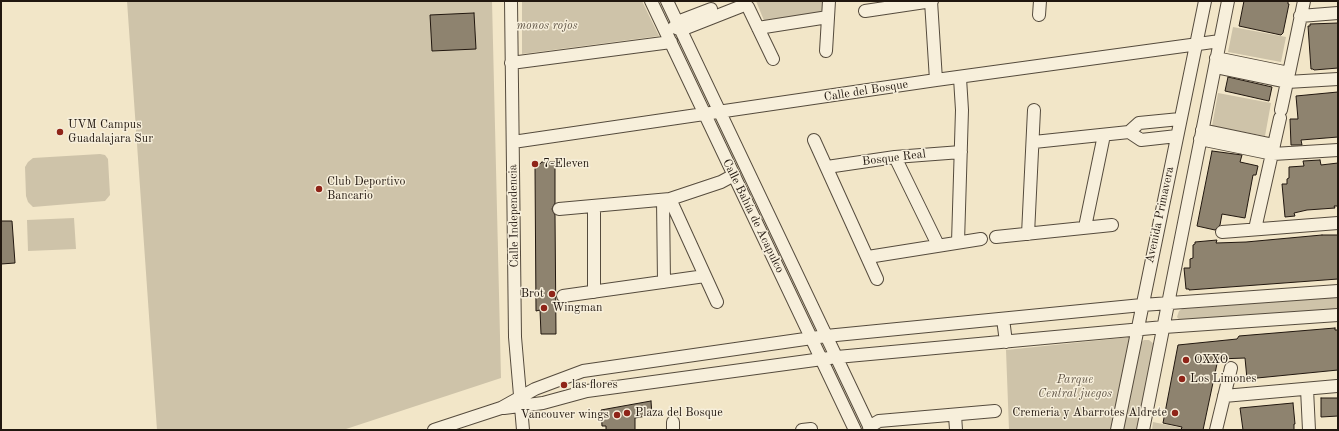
<!DOCTYPE html>
<meta charset="utf-8">
<style>
body{margin:0}
#map{position:relative;width:1339px;height:431px;overflow:hidden;background:#f2e6c8;font-family:"Old Standard TT",serif}
canvas{display:block}
.frame{position:absolute;inset:0;border:2px solid #21170f;pointer-events:none}
</style>
<div id="map">
<canvas width="1339" height="431"></canvas>
<div class="frame"></div>
</div>
<script>
const context = document.querySelector('canvas').getContext('2d');
context.lineJoin = 'round';
function fillPath(path, color) { context.fillStyle = color; context.fill(path, 'evenodd'); }
const toPath = rows => new Path2D(rows.map(r => 'M' + r).join(''));
function stroke(path, color, width, dash) { context.strokeStyle = color; context.lineWidth = width; context.lineCap = dash ? 'butt' : 'round'; context.setLineDash(dash || []); context.stroke(path); }
function write(font, color, halo, rows, align = 'center') {
  context.font = font + ' "Old Standard TT",serif'; context.lineWidth = 3; context.setLineDash([]); context.textBaseline = 'middle'; context.strokeStyle = halo; context.fillStyle = color; for (const [text, x, y, turn = 0] of rows) {
    context.save(); context.translate(x, y); context.rotate((+turn || 0) * Math.PI / 180); context.textAlign = isNaN(turn) ? turn : align; if (halo) context.strokeText(text, 0, 0); context.fillText(text, 0, 0); context.restore();
  }
}
fillPath(toPath([
 [127,1,492,1,501,378,343,430,157,430],
 [522,1,642,1,659,36,522,54],
 [756,1,829,1,829,14,765,23],
 [1233,27,1286,37,1281,62,1228,52],
 [1218,93,1271,103,1265,136,1212,126],
 [100,154,105,155,108,159,110,195,105,201,33,207,28,202,26,196,25,167,28,162,33,158],
 [74,218,76,249,28,251,27,220],
 [1338,297,1338,309,1180,321,1177,317,1179,311,1182,309],
 [1131,337,1110,430,1009,430,1006,350],
 [1144,340,1149,340,1154,344,1138,430,1122,430,1139,344],
 [1153,422,1182,428,1181,430,1152,430]
]), '#cec3a9');
const building = toPath([
 [1244,1,1288,1,1288,4,1289,4,1283,33,1281,35,1239,26,1244,1],
 [474,13,476,49,432,51,430,15,474,13],
 [1338,23,1338,68,1314,70,1313,69,1311,69,1308,26,1310,26,1310,24,1338,23],
 [1228,77,1272,87,1269,101,1225,91,1228,77],
 [1338,92,1338,137,1301,140,1302,145,1291,145,1290,119,1298,119,1296,96,1338,92],
 [1212,151,1242,155,1240,162,1258,166,1256,175,1253,175,1245,218,1222,214,1220,225,1215,230,1197,226,1212,151],
 [1320,160,1321,165,1338,163,1338,206,1334,206,1335,208,1307,210,1294,213,1295,216,1285,217,1282,184,1287,184,1287,179,1289,178,1289,167,1304,166,1303,161,1320,160],
 [542,162,555,162,555,203,552,209,555,215,556,334,541,334,540,310,536,311,535,168,542,162],
 [1,221,12,221,15,263,1,264,1,221],
 [1322,235,1338,235,1338,279,1189,290,1189,289,1186,289,1184,268,1190,268,1190,259,1193,258,1193,245,1195,244,1195,242,1217,240,1216,243,1246,242,1322,235],
 [1335,328,1335,330,1338,330,1338,370,1247,379,1245,358,1218,359,1203,430,1181,430,1182,427,1163,423,1178,345,1237,339,1239,336,1335,328],
 [1321,398,1338,398,1338,416,1321,417,1321,398],
 [651,401,652,415,635,418,635,430,606,430,606,426,602,426,601,410,651,401],
 [1293,403,1295,424,1294,424,1294,430,1243,430,1240,408,1293,403]
]);
fillPath(building, '#8e836f');
stroke(building, '#21170f', 1);
const minor = toPath([
 [511,1,515,337,523,430],
 [651,1,855,430],
 [667,1,871,430],
 [931,1,936,80],
 [748,7,773,59],
 [865,11,932,1],
 [1039,15,1040,1],
 [1300,16,1338,13],
 [674,27,681,30,742,6],
 [675,27,677,22,711,9],
 [758,28,828,17],
 [826,51,829,1],
 [1216,58,1289,73,1304,1],
 [511,63,671,42],
 [1215,67,1287,82,1338,79],
 [1281,110,1287,82],
 [1202,130,1274,145],
 [1129,132,1141,140,1177,136],
 [1200,139,1273,154,1338,150],
 [814,140,877,279],
 [513,142,936,80,1220,41],
 [1034,142,1129,132,1139,123,1180,119],
 [895,157,938,245],
 [827,167,895,157,961,152],
 [670,199,717,302],
 [663,200,664,282],
 [559,209,670,199,721,182,734,175],
 [1085,227,1104,135],
 [1255,229,1280,118],
 [1222,232,1338,223],
 [1028,234,1034,110],
 [996,237,1112,225],
 [958,242,962,110,960,78],
 [868,257,981,239],
 [594,292,594,206],
 [563,296,705,276],
 [1003,319,1006,342],
 [1307,389,1309,430],
 [1224,396,1337,386],
 [504,408,543,403,587,391,837,357,1164,327,1338,315],
 [955,415,956,430],
 [673,422,673,430],
 [869,427,879,421,995,411],
 [434,430,501,408,535,389,583,371,826,336,1142,305,1338,291],
 [802,430,811,429],
 [1117,430,1205,1],
 [1143,430,1228,1],
 [1216,430,1231,368]
]);
stroke(minor, '#554b3d', 14);
stroke(minor, '#f7efdb', 12);
for (const [x, y, r, color] of [
 [60,132,4,"#8f2418"],
 [535,164,4,"#8f2418"],
 [319,189,4,"#8f2418"],
 [552,294,4,"#8f2418"],
 [544,308,4,"#8f2418"],
 [1186,360,4,"#8f2418"],
 [1182,379,4,"#8f2418"],
 [564,385,4,"#8f2418"],
 [627,413,4,"#8f2418"],
 [1175,413,4,"#8f2418"],
 [617,415,4,"#8f2418"]
]) { const dot = new Path2D(); dot.arc(x, y, r, 0, 2 * Math.PI); context.fillStyle = color; context.fill(dot); stroke(dot, '#f7efdb', 1.5); }
write('italic 12px', '#5e5345', '#f7efdb', [
 ["monos rojos",547,26],
 ["Parque",1075,380],
 ["Central juegos",1075,394]
]);
write('12px', '#21170f', '#f7efdb', [
 ["Calle del Bosque",866,91,-9],
 ["Bosque Real",894,158,-7],
 ["Avenida Primavera",1160,215,-78],
 ["Calle Independencia",514,216,-91],
 ["Calle Bahía de Acapulco",753,216,64]
]);
write('12px', '#21170f', '#f7efdb', [
 ["UVM Campus",68,125],
 ["Guadalajara Sur",68,139],
 ["7-Eleven",543,164],
 ["Club Deportivo",327,182],
 ["Bancario",327,196],
 ["Brot",544,294,"right"],
 ["Wingman",552,308],
 ["OXXO",1194,360],
 ["Los Limones",1190,379],
 ["las flores",572,385],
 ["Plaza del Bosque",635,413],
 ["Cremeria y Abarrotes Aldrete",1167,413,"right"],
 ["Vancouver wings",609,415,"right"]
], 'left');
</script>
